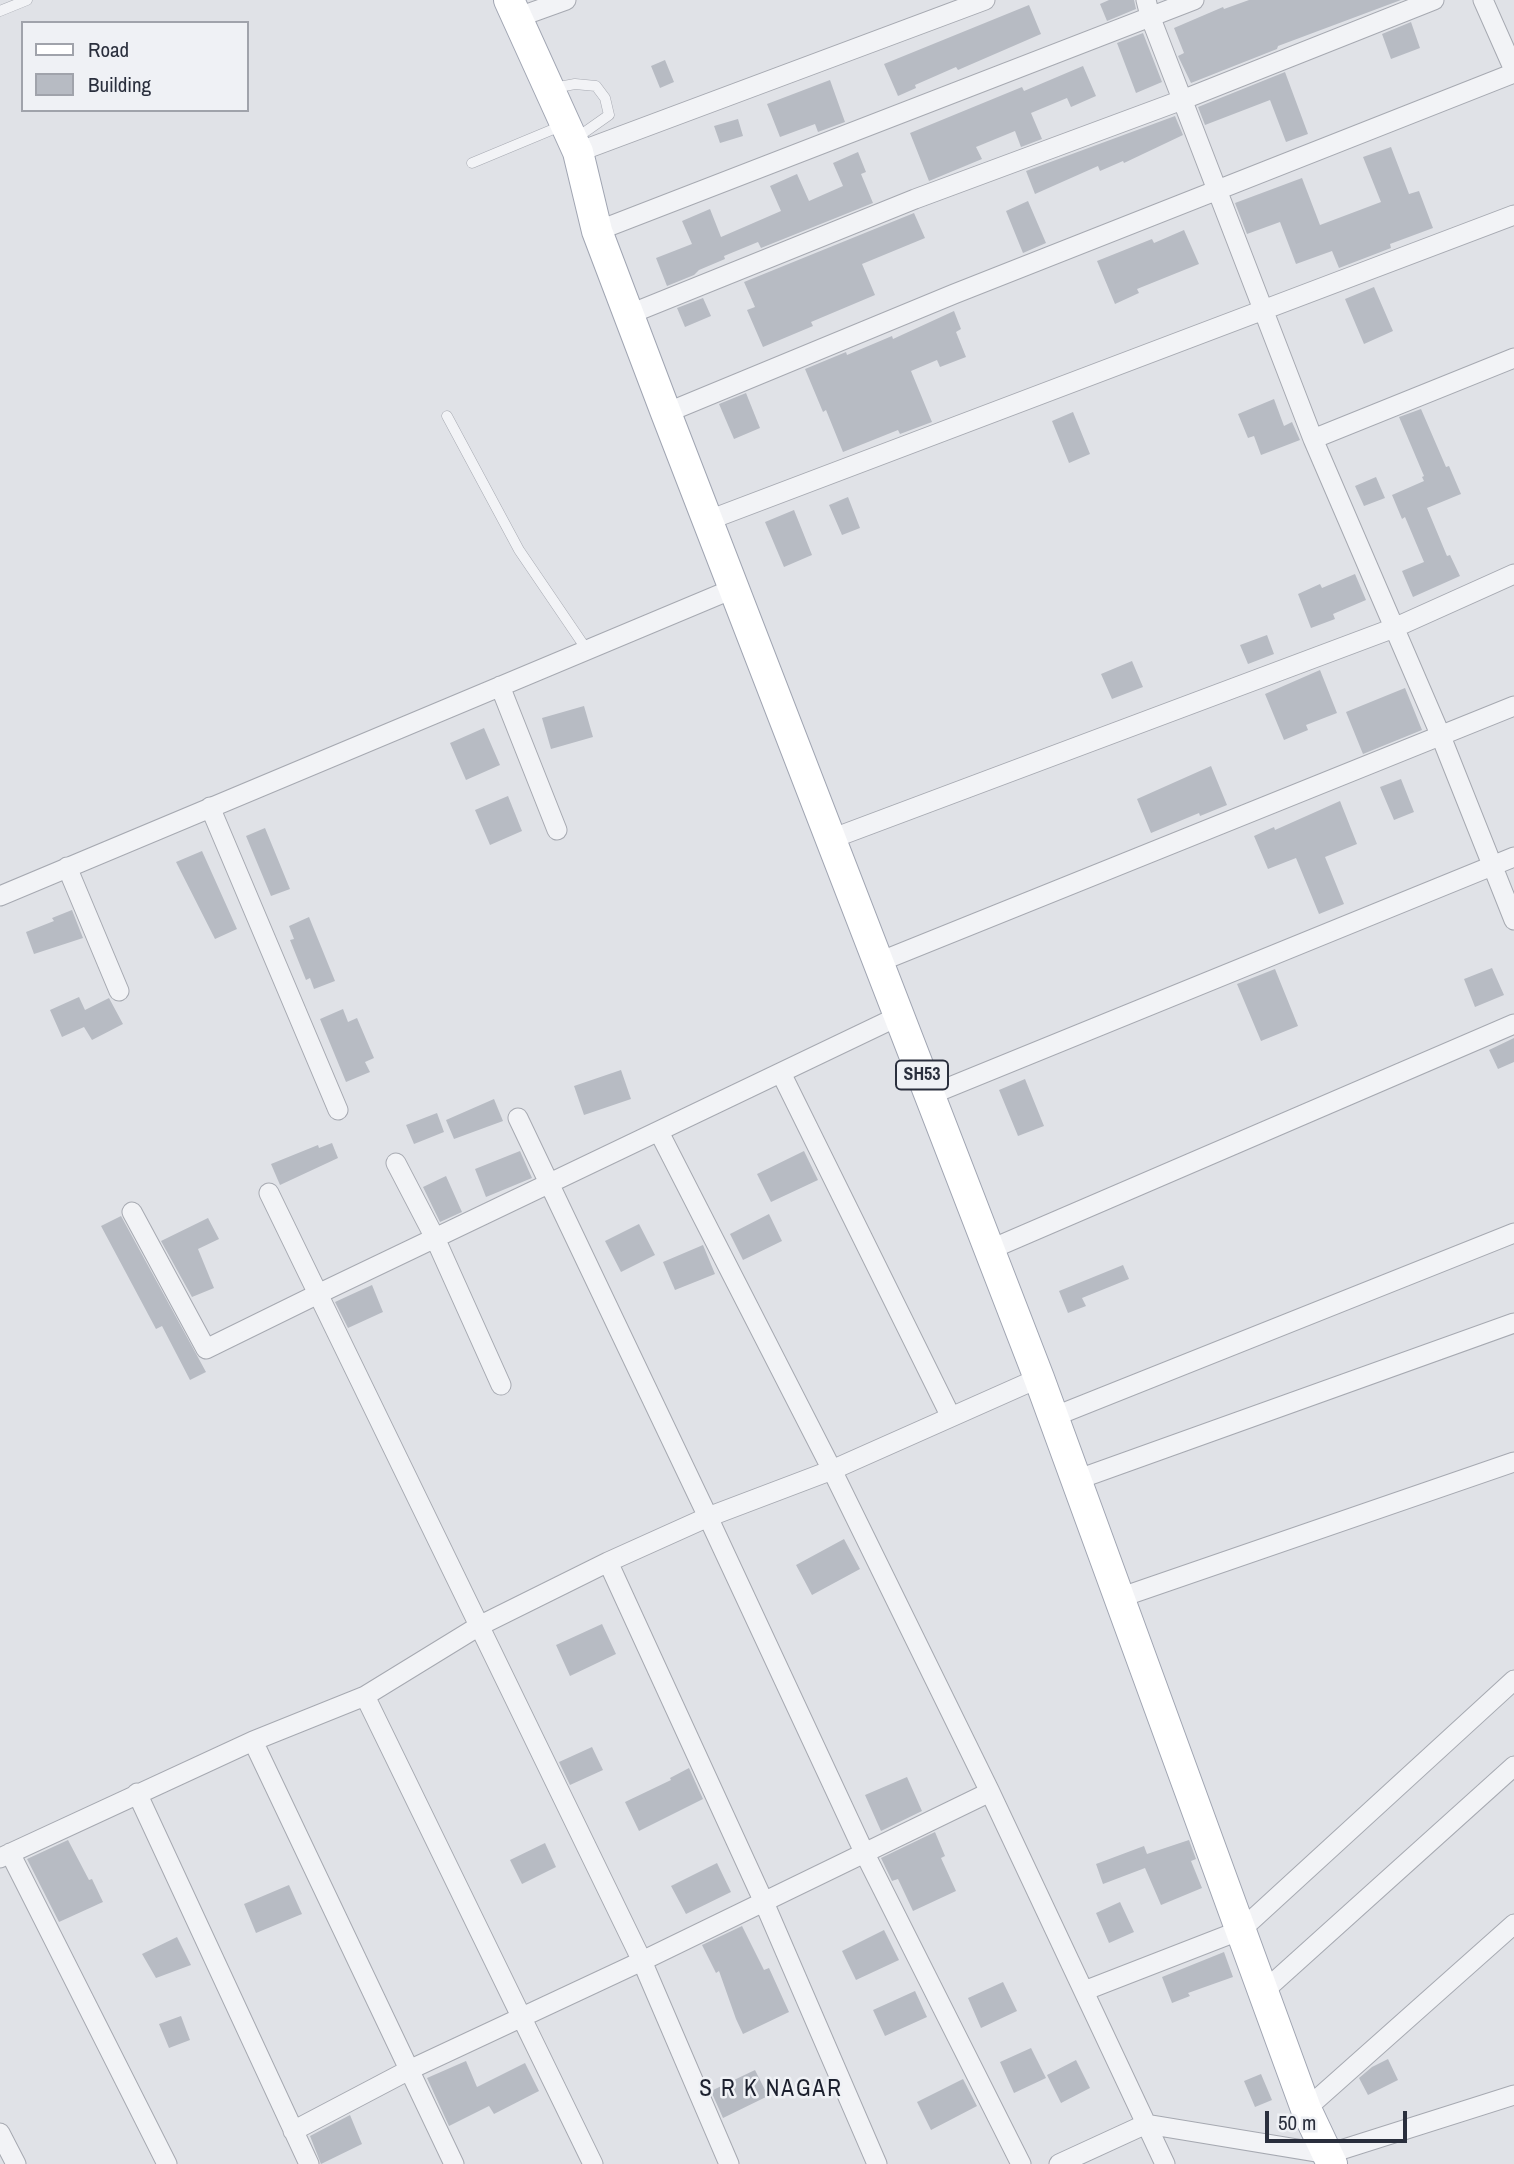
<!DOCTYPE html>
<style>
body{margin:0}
#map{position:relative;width:1514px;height:2164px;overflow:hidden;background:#e0e2e7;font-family:"Archivo Narrow",sans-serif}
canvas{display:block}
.legend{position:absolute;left:21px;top:21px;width:228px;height:91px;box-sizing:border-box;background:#eff1f5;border:2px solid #a0a3ab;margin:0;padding:9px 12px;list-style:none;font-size:21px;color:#2a2f3d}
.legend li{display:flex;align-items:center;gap:14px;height:35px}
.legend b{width:35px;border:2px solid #a0a3ab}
.scale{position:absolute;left:1265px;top:2111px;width:142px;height:32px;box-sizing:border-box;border:4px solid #2a2f3d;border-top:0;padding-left:9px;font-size:21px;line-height:24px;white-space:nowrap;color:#2a2f3d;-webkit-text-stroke:5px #eff1f5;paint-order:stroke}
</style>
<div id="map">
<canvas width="1514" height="2164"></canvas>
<ul class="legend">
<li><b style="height:9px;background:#fff"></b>Road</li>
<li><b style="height:19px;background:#b7bbc3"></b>Building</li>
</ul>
<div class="scale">50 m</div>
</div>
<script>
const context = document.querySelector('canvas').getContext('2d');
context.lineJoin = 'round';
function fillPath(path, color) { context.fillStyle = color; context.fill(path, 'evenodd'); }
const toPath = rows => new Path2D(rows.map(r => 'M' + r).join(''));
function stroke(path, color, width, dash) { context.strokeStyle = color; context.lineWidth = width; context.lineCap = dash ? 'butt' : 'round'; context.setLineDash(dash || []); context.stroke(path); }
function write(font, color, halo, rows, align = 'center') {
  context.font = font + ' "Archivo Narrow",sans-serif'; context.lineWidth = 5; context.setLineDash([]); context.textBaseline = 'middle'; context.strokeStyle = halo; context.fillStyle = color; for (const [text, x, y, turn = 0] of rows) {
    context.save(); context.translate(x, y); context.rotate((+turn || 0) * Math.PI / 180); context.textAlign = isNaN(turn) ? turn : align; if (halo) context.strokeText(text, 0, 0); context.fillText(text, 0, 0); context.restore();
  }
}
fillPath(toPath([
 [1109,0,1134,0,1136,9,1107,21,1100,4],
 [1249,0,1401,0,1278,46,1277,49,1191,83,1178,56,1184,53,1174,28,1223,7,1224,9],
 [1029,5,1041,34,958,70,956,67,915,85,916,88,898,96,884,64],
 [1411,22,1420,48,1391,59,1382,34],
 [1143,33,1162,82,1136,93,1117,43],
 [665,60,674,82,660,88,651,66],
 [1083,66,1096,96,1071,107,1067,98,1031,113,1042,139,1021,147,1015,131,976,147,982,159,929,181,910,133,1022,87,1024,91],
 [1285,72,1308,134,1286,142,1270,100,1205,125,1198,107],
 [830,80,845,122,818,132,815,124,780,137,767,104],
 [1175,116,1183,135,1124,163,1123,161,1100,171,1098,166,1035,194,1026,171],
 [738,119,743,136,720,143,714,126],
 [1391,147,1409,194,1419,191,1433,228,1390,244,1391,248,1339,268,1332,251,1296,264,1280,222,1247,234,1235,203,1302,178,1320,225,1381,202,1363,157],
 [858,152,866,172,861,174,873,203,761,248,758,242,724,256,725,259,699,270,694,275,667,286,656,258,692,244,682,221,710,209,721,237,781,211,770,186,797,174,809,201,843,186,833,163],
 [1028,201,1046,243,1023,253,1006,211],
 [914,213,925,238,862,264,875,295,811,322,813,326,763,347,747,310,755,307,744,282],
 [1184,230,1199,264,1137,289,1139,293,1115,304,1097,261,1152,239,1154,243],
 [1374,287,1393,331,1364,344,1345,299],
 [703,298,711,316,685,327,677,308],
 [954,311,961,329,956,332,966,357,940,367,937,360,911,371,932,422,900,434,898,430,843,452,826,410,823,412,805,369,846,352,847,355,892,336,893,339],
 [746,393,760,428,734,439,719,404],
 [1274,399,1284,426,1292,422,1300,440,1261,455,1254,436,1248,438,1238,414],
 [1421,409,1446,467,1449,466,1461,494,1427,508,1447,556,1450,555,1460,576,1413,597,1402,571,1424,562,1405,517,1402,519,1392,495,1424,481,1422,477,1424,476,1399,417],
 [1073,412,1090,454,1069,463,1052,421],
 [1376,477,1385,498,1364,506,1355,486],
 [848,497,860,528,842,535,829,505],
 [794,510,812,555,784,567,765,522],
 [1355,574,1366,600,1333,614,1335,619,1311,628,1298,594,1320,584,1322,588],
 [1267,635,1274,654,1248,664,1240,645],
 [1132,661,1143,687,1112,699,1101,674],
 [1320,670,1337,713,1306,725,1308,730,1284,740,1265,694],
 [1405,688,1422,730,1363,754,1346,712],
 [584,706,593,737,551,749,542,718],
 [484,728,500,765,466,780,450,743],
 [1211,766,1227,805,1200,816,1199,813,1151,833,1137,799],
 [1401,779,1414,812,1394,820,1380,787],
 [508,796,522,831,490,845,475,810],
 [1340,801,1357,844,1325,857,1344,904,1319,914,1296,858,1268,869,1254,836,1274,827,1275,830],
 [265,828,290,889,271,896,246,836],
 [202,851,237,929,215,939,176,862],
 [72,910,83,938,34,954,26,932,54,921,52,918],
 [309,917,335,981,314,989,310,978,306,980,290,940,294,939,289,926],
 [1492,968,1504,995,1475,1007,1464,979],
 [1275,969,1298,1026,1261,1041,1237,984],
 [79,997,85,1010,109,998,123,1024,92,1040,84,1027,62,1037,50,1010],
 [343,1009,348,1022,357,1018,374,1058,365,1062,370,1072,346,1082,320,1019],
 [1514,1038,1514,1062,1498,1069,1489,1050],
 [621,1070,631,1099,584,1115,574,1086],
 [1025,1079,1044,1126,1018,1136,999,1090],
 [494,1099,503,1121,454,1139,446,1120],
 [437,1113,444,1132,414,1144,406,1125],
 [332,1143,338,1158,280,1185,271,1164,318,1145,319,1148],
 [520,1151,532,1178,486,1197,475,1169],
 [804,1151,818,1180,771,1202,757,1174],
 [446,1176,462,1212,440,1222,423,1187],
 [769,1214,782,1241,743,1260,730,1234],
 [121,1216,206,1372,190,1380,162,1326,156,1329,101,1226],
 [208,1218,219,1239,198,1249,214,1288,192,1297,161,1241],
 [639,1224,655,1255,621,1272,605,1241],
 [703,1245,715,1274,675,1290,663,1262],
 [1123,1265,1129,1279,1082,1298,1086,1306,1068,1313,1059,1291],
 [372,1285,383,1312,348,1328,335,1302],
 [844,1539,860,1569,812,1595,796,1565],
 [602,1624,616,1654,570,1676,556,1645],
 [592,1747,603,1770,570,1785,559,1762],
 [689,1768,703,1799,639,1831,625,1802,671,1780,670,1778],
 [907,1777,922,1811,881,1831,865,1795],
 [935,1832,945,1856,941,1858,956,1891,913,1911,898,1879,892,1881,881,1858],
 [68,1840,89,1880,92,1879,103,1902,59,1922,27,1859],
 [1189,1840,1196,1859,1191,1861,1202,1888,1161,1905,1145,1868,1103,1884,1096,1864,1144,1846,1147,1854],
 [545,1843,556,1867,522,1884,510,1860],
 [717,1863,731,1892,686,1914,671,1886],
 [289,1885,302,1914,256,1933,244,1904],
 [1120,1902,1134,1932,1109,1943,1096,1913],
 [742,1926,764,1970,769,1968,789,2012,743,2034,736,2019,719,1971,716,1973,702,1945],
 [884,1930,899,1960,856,1980,842,1951],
 [177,1937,191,1965,156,1978,142,1954],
 [1224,1952,1233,1977,1188,1993,1190,1996,1172,2003,1162,1977],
 [1003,1982,1017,2011,981,2028,968,1998],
 [915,1991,927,2017,885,2036,873,2010],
 [181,2016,190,2040,169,2048,159,2024],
 [1031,2048,1046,2078,1014,2093,1000,2062],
 [1388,2059,1398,2080,1368,2095,1359,2078,1372,2067],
 [1076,2060,1090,2088,1061,2103,1047,2075],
 [466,2061,477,2087,525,2063,539,2091,494,2114,489,2106,449,2126,427,2078],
 [755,2070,768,2096,723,2118,711,2091],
 [1261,2074,1272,2100,1255,2107,1244,2081],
 [963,2079,977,2106,931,2130,917,2102],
 [350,2115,362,2144,321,2164,310,2136]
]), '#b7bbc3');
const lane = toPath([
 [0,11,27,0],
 [553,88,575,84,596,86,605,98,609,115,575,139],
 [472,163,561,126],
 [447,416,519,550,587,650]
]);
const street = toPath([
 [1146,0,1150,16,1313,439,1440,734,1514,920],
 [1483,0,1514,70],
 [516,18,566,0],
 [578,152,985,0],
 [597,231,1194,0],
 [630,314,915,199,1182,100,1434,0],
 [666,413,954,294,1514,73],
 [1313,439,1514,358],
 [709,520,1514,215],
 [500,686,557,830],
 [210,807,338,1110],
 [831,839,1394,628,1514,574],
 [67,867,119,991],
 [0,896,735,588],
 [879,962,1514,706],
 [781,1073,951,1417],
 [930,1095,1514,857],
 [518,1118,708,1517,864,1852,1021,2164],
 [659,1132,832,1470,990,1792],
 [396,1163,435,1238,501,1385],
 [269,1193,642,1961,729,2164],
 [132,1212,206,1349,318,1294,899,1016],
 [989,1250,1514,1024],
 [1053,1417,1514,1233],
 [1076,1480,1514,1323],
 [608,1562,763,1900,877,2164],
 [1119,1598,1514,1462],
 [365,1696,593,2164],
 [253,1741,454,2164],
 [137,1793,309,2164],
 [10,1853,167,2164],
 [0,1858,253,1741,365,1696,479,1626,608,1562,708,1517,832,1470,1039,1378],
 [1084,1991,1241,1930,1514,1680],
 [1263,1992,1514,1766],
 [1306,2109,1514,1924],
 [293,2131,409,2070,642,1961,990,1792,1165,2164],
 [0,2133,16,2164],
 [1059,2164,1146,2124,1328,2154,1514,2095]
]);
const primary = toPath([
 [509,0,578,152,597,231,666,413,1039,1378,1306,2109,1332,2164]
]);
stroke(lane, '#a6a9b1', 11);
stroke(street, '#a6a9b1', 21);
stroke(primary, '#a0a5b2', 32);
stroke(lane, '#f2f3f6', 10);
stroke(street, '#f2f3f6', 19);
stroke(primary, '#fff', 30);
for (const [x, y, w] of [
 [922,1075,52]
]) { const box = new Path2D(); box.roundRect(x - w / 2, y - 14.5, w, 29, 5); context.fillStyle = '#eff1f5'; context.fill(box); stroke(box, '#2a2f3d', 2); }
write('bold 18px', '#2a2f3d', null, [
 ["SH53",922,1075]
]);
context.letterSpacing = '2px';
write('23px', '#1c202e', '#eff1f5', [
 ["S R K NAGAR",771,2090]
]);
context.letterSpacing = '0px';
</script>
